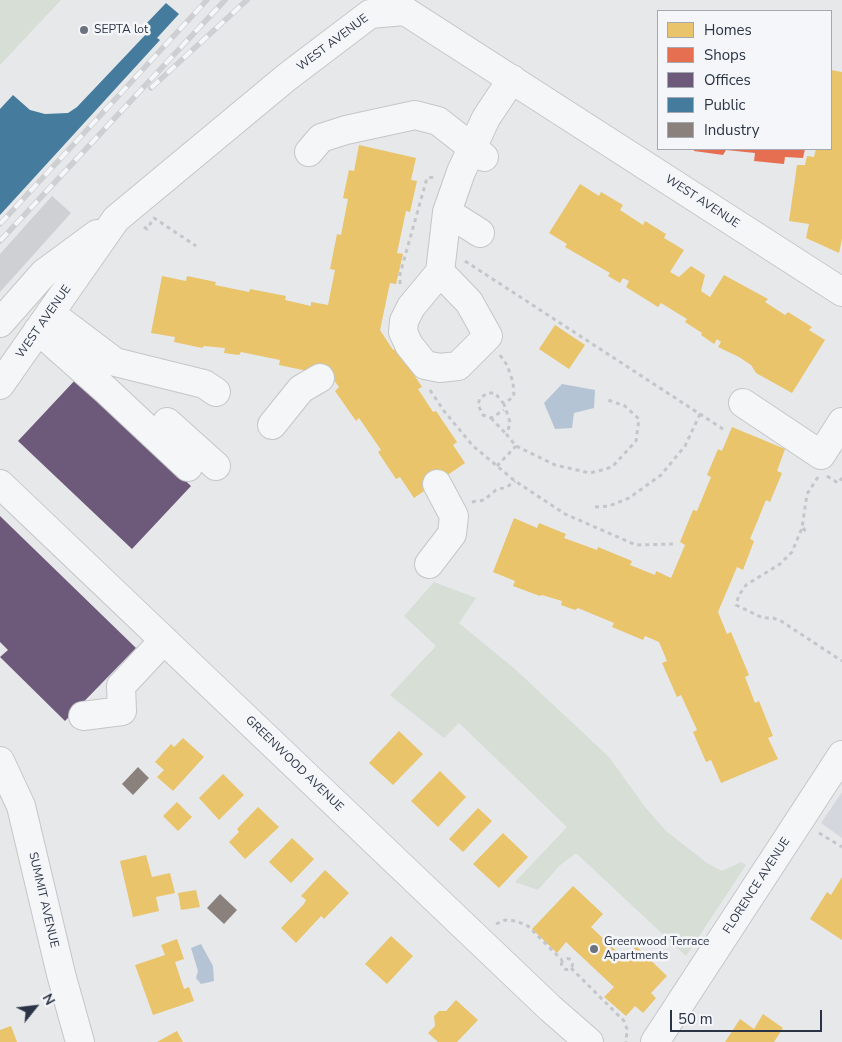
<!DOCTYPE html>
<style>
body{margin:0}
#map{position:relative;width:842px;height:1042px;overflow:hidden;background:#e6e8ea;font-family:"Nunito Sans",sans-serif}
canvas{display:block}
.legend{position:absolute;left:657px;top:10px;width:175px;height:140px;box-sizing:border-box;background:#f4f6f9;border:1px solid #a4a8b1;margin:0;padding:6px 9px;list-style:none;font-size:15px;color:#2b3445}
.legend li{display:flex;align-items:center;gap:10px;height:25px}
.legend b{width:25px;border:1px solid #a4a8b1}
.north{position:absolute;left:10px;top:982px;width:50px;height:50px;-webkit-text-stroke:4px #f4f6f9;paint-order:stroke;rotate:61deg;font-size:14px;font-weight:700;line-height:20px;text-align:center;color:#2b3445}
.north::after{content:'';display:block;margin:auto;width:18px;height:22px;background:#2b3445;clip-path:polygon(50% 0,100% 100%,50% 72%,0 100%)}
.scale{position:absolute;left:670px;top:1010px;width:152px;height:22px;box-sizing:border-box;border:2px solid #2b3445;border-top:0;padding-left:6px;font-size:15px;line-height:18px;white-space:nowrap;color:#2b3445;-webkit-text-stroke:4px #f4f6f9;paint-order:stroke}
</style>
<div id="map">
<canvas width="842" height="1042"></canvas>
<ul class="legend">
<li><b style="height:14px;background:#e9c46a"></b>Homes</li>
<li><b style="height:14px;background:#e76f51"></b>Shops</li>
<li><b style="height:14px;background:#6d597a"></b>Offices</li>
<li><b style="height:14px;background:#457b9d"></b>Public</li>
<li><b style="height:14px;background:#8a817c"></b>Industry</li>
</ul>
<div class="north">N</div>
<div class="scale">50 m</div>
</div>
<script>
const context = document.querySelector('canvas').getContext('2d');
context.lineJoin = 'round';
function fillPath(path, color) { context.fillStyle = color; context.fill(path, 'evenodd'); }
const toPath = rows => new Path2D(rows.map(r => 'M' + r).join(''));
function stroke(path, color, width, dash) { context.strokeStyle = color; context.lineWidth = width; context.lineCap = dash ? 'butt' : 'round'; context.setLineDash(dash || []); context.stroke(path); }
function write(font, color, halo, rows, align = 'center') {
  context.font = font + ' "Nunito Sans",sans-serif'; context.lineWidth = 5; context.setLineDash([]); context.textBaseline = 'middle'; context.strokeStyle = halo; context.fillStyle = color; for (const [text, x, y, turn = 0] of rows) {
    context.save(); context.translate(x, y); context.rotate((+turn || 0) * Math.PI / 180); context.textAlign = isNaN(turn) ? turn : align; if (halo) context.strokeText(text, 0, 0); context.fillText(text, 0, 0); context.restore();
  }
}
fillPath(toPath([
 [842,792,842,838,821,823]
]), '#d4d7dd');
fillPath(toPath([
 [0,0,61,0,0,65],
 [434,582,476,598,459,623,516,670,609,757,645,807,666,831,707,863,722,871,741,862,746,865,686,956,576,853,559,866,538,890,515,882,567,827,459,723,444,738,390,695,436,646,404,616]
]), '#d6ded6');
fillPath(toPath([
 [562,384,595,390,594,408,574,413,572,428,555,429,544,403],
 [201,944,213,966,214,981,201,984,196,978,198,971,191,948]
]), '#b4c4d5');
fillPath(toPath([
 [831,70,842,72,842,239,839,253,806,238,809,224,789,221,797,165,805,165,807,156,814,157,816,149,831,149],
 [359,145,416,158,411,180,417,181,410,212,406,211,397,253,403,254,396,284,390,283,380,330,393,350,397,348,422,387,418,389,433,412,436,411,457,442,453,445,465,463,414,498,400,477,396,479,378,452,381,450,359,418,356,421,335,391,339,387,327,371,312,372,279,365,280,360,241,352,239,355,224,353,225,348,204,346,202,348,174,342,175,337,151,333,162,276,186,281,187,276,216,282,215,285,249,292,250,289,286,296,285,300,311,306,311,302,328,305,335,270,330,269,337,234,341,235,348,199,343,198,349,170,354,171],
 [580,184,599,196,601,192,623,205,620,210,643,225,645,221,666,234,664,238,684,250,670,272,679,277,691,266,705,275,701,291,710,297,724,275,768,299,765,302,785,315,788,312,812,327,809,330,825,340,792,393,756,373,751,365,739,357,718,347,721,342,717,339,714,344,701,335,702,333,685,322,687,319,661,303,658,307,626,287,629,281,623,278,620,283,608,276,610,273,565,247,567,244,549,233],
 [555,325,585,345,569,369,539,349],
 [732,427,785,449,777,471,782,473,770,502,766,500,750,539,754,541,743,570,737,567,718,612,727,634,731,632,749,675,745,677,755,703,759,701,773,736,768,738,778,759,721,783,711,760,706,762,693,732,697,730,681,695,677,697,662,663,667,661,659,642,645,636,643,640,612,627,614,623,578,608,575,610,561,605,562,601,542,595,540,596,513,586,515,581,493,572,514,518,537,528,539,523,566,534,564,538,597,550,598,547,632,561,630,565,655,575,656,571,671,578,685,545,680,542,693,510,697,511,711,477,707,475,718,449,722,451],
 [399,731,423,754,393,785,369,763],
 [183,738,204,757,173,791,157,777,164,770,155,762,171,744,174,747],
 [440,771,466,797,438,827,411,801],
 [223,774,244,795,219,820,199,798],
 [177,802,192,817,178,831,163,816],
 [258,807,279,827,245,859,229,842,239,832,237,829],
 [478,808,492,821,463,852,449,839],
 [503,833,528,857,499,888,473,864],
 [292,838,314,859,291,883,269,862],
 [146,855,152,877,170,873,175,893,156,897,159,911,133,917,120,861],
 [325,870,349,893,324,919,321,916,296,943,281,928,304,904,306,900,301,896],
 [842,877,842,940,810,919,827,892,831,895],
 [573,886,603,914,591,927,624,958,636,946,667,976,651,993,656,998,643,1013,635,1006,626,1016,604,997,614,987,566,942,557,953,532,929],
 [196,890,200,907,181,910,178,893],
 [391,936,413,956,387,984,365,964],
 [177,939,184,959,175,962,184,989,189,987,194,1001,153,1015,135,965,165,955,161,945],
 [456,1000,478,1020,457,1042,438,1042,428,1033,435,1026,434,1016,439,1011,446,1011],
 [763,1014,783,1028,774,1042,725,1042,740,1019,754,1029],
 [11,1026,17,1042,0,1042,0,1030],
 [177,1031,183,1042,157,1042]
]), '#e9c46a');
fillPath(toPath([
 [694,149,805,149,803,158,785,157,784,164,754,161,755,153,726,150,723,155,694,151]
]), '#e76f51');
fillPath(toPath([
 [77,378,191,486,132,549,18,441],
 [0,516,136,648,65,721,0,657,8,650,0,642]
]), '#6d597a');
fillPath(toPath([
 [166,3,179,14,157,38,160,40,0,215,0,109,13,95,30,110,45,114,68,113,77,107,149,31,144,26]
]), '#457b9d');
fillPath(toPath([
 [138,767,149,778,133,795,122,784],
 [220,894,237,910,224,924,207,908]
]), '#8a817c');
fillPath(toPath([
 [52,196,71,213,0,292,0,254]
]), '#ced0d3');
const minor = toPath([
 [309,152,321,138,346,130,415,115,438,121,484,157],
 [447,212,480,233],
 [440,272,469,302,488,336,458,366,440,368,425,365,409,345,403,332,404,321,411,307,440,272,447,212,461,172,486,118,512,79],
 [50,313,115,362,204,384,216,392],
 [0,323,44,273,97,234],
 [38,330,107,391,188,467],
 [0,385,116,219,287,77,370,14,405,11,842,292],
 [743,403,821,455,842,422],
 [167,422,216,466],
 [272,425,301,389,320,378],
 [0,484,550,1008,589,1042],
 [429,564,452,534,454,516,437,484],
 [83,716,122,711,121,686,164,640],
 [0,761,21,806,61,974,80,1042],
 [655,1042,842,755]
]);
stroke(minor, '#c4c6c8', 30);
stroke(toPath([
 [144,227,147,229,154,218,196,246],
 [465,261,726,431],
 [400,284,400,274,427,178,434,177],
 [500,355,507,365,513,382,514,396,504,404,510,422,507,435,516,446,555,465,590,473,602,470,612,467,636,441,639,419,625,406,608,400],
 [430,390,444,411,473,446,515,481,565,514,636,545,673,544],
 [504,404,495,393,488,393,480,398,478,405,483,415,491,418,504,410],
 [491,418,507,435],
 [497,466,516,446],
 [827,476,838,483,842,478],
 [818,477,807,494,802,528,792,552,780,564,746,585,739,595,736,605,763,618,773,618,781,621,842,661],
 [472,502,484,500,496,490,507,487,515,481],
 [595,507,609,506,629,498,661,475,685,446,700,414],
 [803,528,808,534],
 [819,833,842,847],
 [496,924,505,920,516,921,528,926,562,960],
 '561.5 964a5.5 5.5 0 1 1 11 0a5.5 5.5 0 1 1-11 0Z',
 [571,968,624,1021,627,1029,626,1042]
]), '#c5c6ca', 3, [4, 4]);
stroke(minor, '#f5f6f7', 28);
const rail = toPath([
 [151,88,247,0],
 [0,224,207,0],
 [0,241,225,0]
]);
stroke(rail, '#cecfd2', 5.5);
stroke(rail, '#f4f6f9', 4, [11]);
for (const [x, y, r, color] of [
 [84,30,5,"#6c737f"],
 [594,949,5,"#6c737f"]
]) { const dot = new Path2D(); dot.arc(x, y, r, 0, 2 * Math.PI); context.fillStyle = color; context.fill(dot); stroke(dot, '#f4f6f9', 2); }
write('12px', '#2b3445', '#f4f6f9', [
 ["SEPTA lot",94,30],
 ["Greenwood Terrace",604,942],
 ["Apartments",604,956]
], 'left');
write('12px', '#2b3445', '#f4f6f9', [
 ["WEST AVENUE",333,43,-37],
 ["WEST AVENUE",702,202,33],
 ["WEST AVENUE",44,322,-55],
 ["GREENWOOD AVENUE",294,764,44],
 ["FLORENCE AVENUE",757,886,-57],
 ["SUMMIT AVENUE",43,900,77]
]);
</script>
